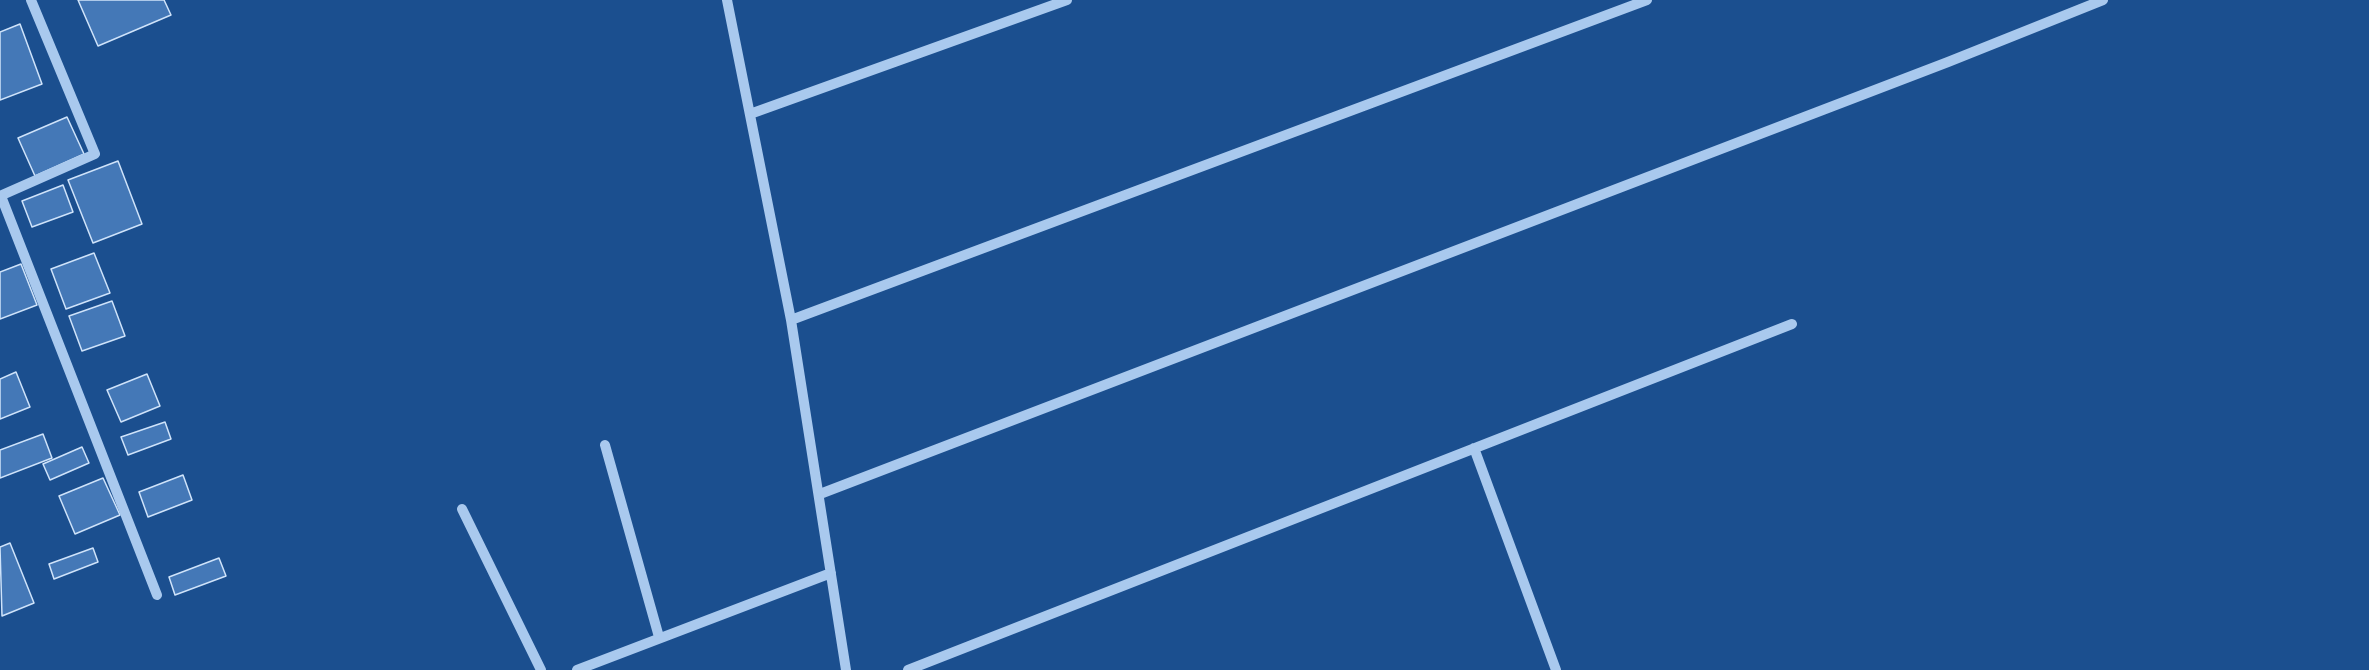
<!DOCTYPE html>
<style>
body{margin:0}
canvas{display:block;background:#1b4f8f}
</style>
<canvas width="2369" height="670"></canvas>
<script>
const context = document.querySelector('canvas').getContext('2d');
context.lineJoin = 'round';
function fillPath(path, color) { context.fillStyle = color; context.fill(path, 'evenodd'); }
const toPath = rows => new Path2D(rows.map(r => 'M' + r).join(''));
function stroke(path, color, width, dash) { context.strokeStyle = color; context.lineWidth = width; context.lineCap = dash ? 'butt' : 'round'; context.setLineDash(dash || []); context.stroke(path); }
const building = toPath([
 [78,0,164,0,171,15,98,46,78,0],
 [20,24,42,84,0,100,0,32,20,24],
 [67,117,84,154,35,176,18,138,67,117],
 [118,161,142,224,93,243,68,180,118,161],
 [63,185,73,212,32,227,22,201,63,185],
 [94,253,110,293,66,309,51,269,94,253],
 [21,264,37,305,0,319,0,272,21,264],
 [112,301,125,336,82,351,69,316,112,301],
 [16,372,30,407,0,419,0,379,16,372],
 [147,374,160,406,121,422,107,390,147,374],
 [165,422,171,439,128,455,121,437,165,422],
 [43,434,52,458,0,478,0,450,43,434],
 [82,447,89,463,50,480,43,464,82,447],
 [183,475,192,500,148,517,139,492,183,475],
 [103,478,120,515,75,534,59,496,103,478],
 [10,543,34,603,2,616,0,547,10,543],
 [93,548,98,562,54,579,49,564,93,548],
 [219,558,226,576,175,595,169,577,219,558]
]);
fillPath(building, '#4478b7');
stroke(building, '#cfe3fa', 1.5);
stroke(toPath([
 [727,0,791,320,846,670],
 [750,114,1067,0],
 [0,196,95,154,31,0],
 [1,196,157,595],
 [791,320,1647,0],
 [605,445,659,637],
 [1474,448,1556,670],
 [820,494,1948,62,2103,0],
 [462,509,541,670],
 [577,670,831,573],
 [908,670,1792,324]
]), '#a9c9ee', 10);
</script>
